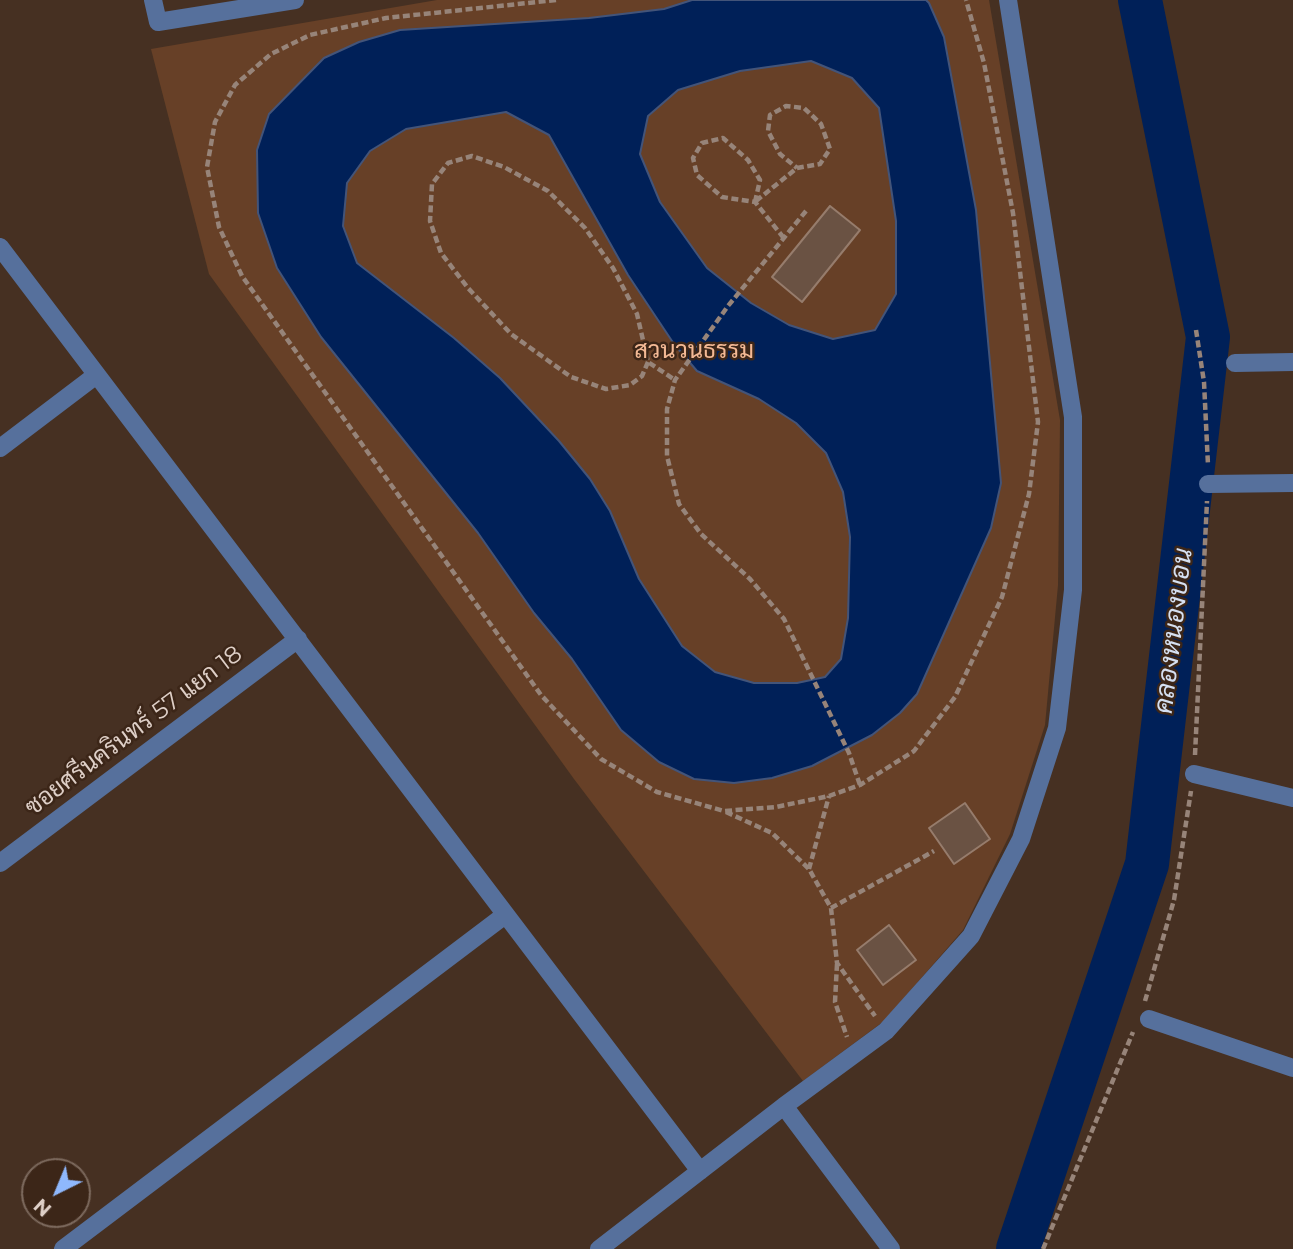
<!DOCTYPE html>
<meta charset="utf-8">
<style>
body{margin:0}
#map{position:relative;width:1293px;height:1249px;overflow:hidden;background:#463022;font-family:Montserrat,sans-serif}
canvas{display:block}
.north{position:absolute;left:21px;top:1158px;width:70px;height:70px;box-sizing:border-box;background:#3c2618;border:2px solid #7d6a5e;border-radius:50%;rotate:223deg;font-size:19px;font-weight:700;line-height:28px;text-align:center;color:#decfc7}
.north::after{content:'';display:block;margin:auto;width:24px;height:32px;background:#8fb8fd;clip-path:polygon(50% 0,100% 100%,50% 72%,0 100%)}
</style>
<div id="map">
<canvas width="1293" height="1249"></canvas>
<div class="north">N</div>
</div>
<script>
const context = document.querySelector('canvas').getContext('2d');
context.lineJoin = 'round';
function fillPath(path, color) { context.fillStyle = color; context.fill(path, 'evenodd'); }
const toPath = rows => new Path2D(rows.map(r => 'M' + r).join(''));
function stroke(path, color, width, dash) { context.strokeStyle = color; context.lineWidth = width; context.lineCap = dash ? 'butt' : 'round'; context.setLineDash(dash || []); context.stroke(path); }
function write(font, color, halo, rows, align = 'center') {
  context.font = font + ' Montserrat,Sarabun,sans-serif'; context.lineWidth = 5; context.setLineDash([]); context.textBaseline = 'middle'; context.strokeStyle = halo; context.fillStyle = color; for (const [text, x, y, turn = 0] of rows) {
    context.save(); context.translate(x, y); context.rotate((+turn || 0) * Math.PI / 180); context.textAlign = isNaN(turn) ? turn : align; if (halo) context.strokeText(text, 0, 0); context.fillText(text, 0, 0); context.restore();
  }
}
fillPath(toPath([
 [437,0,989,0,1060,420,1058,585,1045,725,1010,834,963,930,884,1021,803,1081,574,779,209,274,151,49]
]), '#674027');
const water = toPath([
 [692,0,926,0,929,3,944,37,976,210,1001,483,991,528,917,694,900,713,872,735,812,766,772,778,734,783,694,779,659,762,621,730,572,659,534,613,478,533,321,337,277,268,258,213,257,150,269,114,324,58,359,42,400,30,589,18,664,9,692,0],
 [811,61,852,78,879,108,896,221,896,294,875,330,833,339,789,325,751,303,707,268,660,202,640,154,648,116,678,90,740,71,811,61],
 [506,112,549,135,628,275,674,344,697,371,759,399,796,423,826,453,843,492,850,537,848,618,841,659,825,677,797,683,754,683,715,672,682,646,639,579,610,511,590,479,559,441,500,378,454,338,357,263,343,226,347,183,370,151,406,129,506,112]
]);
fillPath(water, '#002058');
stroke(water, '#435479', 2);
stroke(toPath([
 [1018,1249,1147,864,1208,337,1140,0]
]), '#002058', 44);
const building = toPath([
 [830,206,860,230,802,302,772,277,830,206],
 [965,803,990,839,954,864,929,828,965,803],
 [889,925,916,960,883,985,857,950,889,925]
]);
fillPath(building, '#6a5243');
stroke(building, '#967c6c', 2);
stroke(toPath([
 [556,0,386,18,310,35,271,54,235,85,215,122,207,167,219,227,242,276,541,695,601,759,657,792,724,811,776,807,829,796,860,785,914,751,955,697,1002,597,1029,494,1038,422,1013,213,984,63,966,0],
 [756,201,797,168,820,164,830,149,821,124,804,108,786,106,770,115,768,131,780,154,797,168],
 [755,202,760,180,748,160,723,138,702,143,693,158,697,175,722,197,755,202,783,237],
 [806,211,728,306,675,380,667,409,667,456,679,504,701,534,750,579,784,619,849,753,860,785],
 [1196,330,1204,382,1208,465],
 [648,362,642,376,630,385,606,389,571,377,511,334,468,288,441,253,430,221,432,184,448,163,472,156,504,167,548,191,585,228,613,268,637,314,648,362,675,380],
 [1195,755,1207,501],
 [726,812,772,833,809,869,831,908,837,963,875,1016],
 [809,869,829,796],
 [831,908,934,851],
 [837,964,835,1002,847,1037],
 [1145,1001,1174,900,1191,791],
 [1043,1249,1133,1032]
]), '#978479', 4.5, [7, 3.5]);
stroke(toPath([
 [153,0,158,22,295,0],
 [0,247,700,1171],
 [1235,363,1293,362],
 [0,448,95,376],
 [1208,484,1293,483],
 [1194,774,1293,798],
 [0,863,298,639],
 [1149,1019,1293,1068],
 [784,1106,886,1031,971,936,1021,839,1057,728,1073,590,1073,417,1008,0],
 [63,1249,505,915],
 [599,1249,784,1106,891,1249]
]), '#56709c', 18);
write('24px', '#f3b995', '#3c2618', [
 ["สวนวนธรรม",694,351]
]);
write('24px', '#decfc7', '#3c2618', [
 ["ซอยศรีนครินทร์ 57 แยก 18",134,731,-37]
]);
write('italic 26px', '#d5e0f2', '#3c2618', [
 ["คลองหนองบอน",1174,631,-83]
]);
</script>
